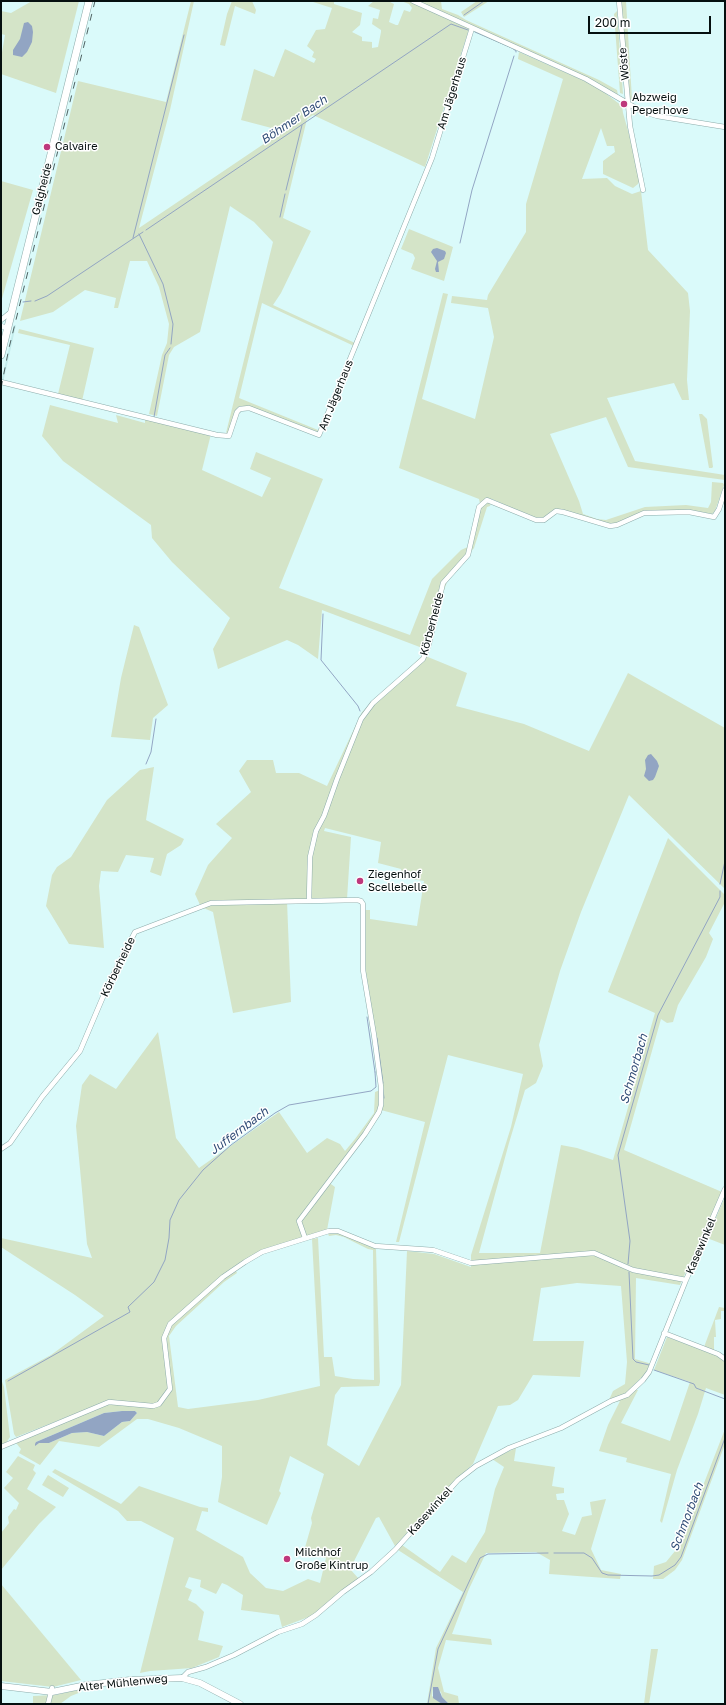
<!DOCTYPE html>
<meta charset="utf-8">
<style>
body{margin:0}
#map{position:relative;width:726px;height:1705px;overflow:hidden;background:#dafafa;font-family:"Golos Text",sans-serif}
canvas{display:block}
.frame{position:absolute;inset:0;border:2px solid #050f0f;pointer-events:none}
.scale{position:absolute;left:588px;top:16px;width:123px;height:18px;box-sizing:border-box;border:2px solid #050f0f;border-top:0;padding-left:5px;font-size:12px;line-height:14px;white-space:nowrap;color:#050f0f;-webkit-text-stroke:3px #fff;paint-order:stroke}
</style>
<div id="map">
<canvas width="726" height="1705"></canvas>
<div class="frame"></div>
<div class="scale">200 m</div>
</div>
<script>
const context = document.querySelector('canvas').getContext('2d');
context.lineJoin = 'round';
function fillPath(path, color) { context.fillStyle = color; context.fill(path, 'evenodd'); }
const toPath = rows => new Path2D(rows.map(r => 'M' + r).join(''));
function stroke(path, color, width, dash) { context.strokeStyle = color; context.lineWidth = width; context.lineCap = dash ? 'butt' : 'round'; context.setLineDash(dash || []); context.stroke(path); }
function write(font, color, halo, rows, align = 'center') {
  context.font = font + ' "Golos Text",sans-serif'; context.lineWidth = 3; context.setLineDash([]); context.textBaseline = 'middle'; context.strokeStyle = halo; context.fillStyle = color; for (const [text, x, y, turn = 0] of rows) {
    context.save(); context.translate(x, y); context.rotate((+turn || 0) * Math.PI / 180); context.textAlign = isNaN(turn) ? turn : align; if (halo) context.strokeText(text, 0, 0); context.fillText(text, 0, 0); context.restore();
  }
}
fillPath(toPath([
 [14,325,16,325,1,392,2,378]
]), '#c4eded');
fillPath(toPath([
 [32,1,79,1,56,93,1,74,1,58,5,35,1,34,1,11,11,13],
 [191,1,194,1,170,110,139,228,283,131,241,120,254,69,274,77,285,49,314,63,316,59,312,57,314,52,307,46,316,30,325,29,332,8,310,1,334,1,334,4,362,13,360,25,352,32,362,37,362,41,372,42,372,48,378,47,381,32,381,30,372,24,373,18,378,19,380,10,368,6,374,1,388,1,394,4,389,22,396,25,398,25,404,10,410,12,412,8,409,4,401,1,409,1,469,29,425,167,313,115,307,119,283,218,311,231,281,293,273,305,355,343,354,346,262,303,239,398,318,430,318,432,251,407,243,406,238,407,235,411,229,432,226,433,273,242,254,222,230,206,200,332,174,347,169,355,157,416,149,414,162,355,167,343,169,324,159,287,147,261,130,261,118,308,114,308,116,298,85,290,53,312,20,321,78,81,166,102],
 [232,1,252,1,256,10,255,14,235,6,225,46,220,45,227,14],
 [417,1,441,1,442,9,458,15,466,20,599,80,617,90,618,95,596,82],
 [477,1,489,1,464,17,461,12],
 [621,1,626,1,632,99,631,101,629,98],
 [617,11,623,94,620,93,614,14],
 [519,52,596,86,622,106,623,113,635,155,640,179,638,184,633,188,603,174,603,161,615,152,614,146,607,146,601,128,582,179,607,178,615,186,632,194,641,191,648,250,688,293,690,311,687,380,689,400,682,400,674,383,607,398,635,461,725,475,725,480,628,467,606,417,550,434,579,501,583,514,597,519,606,520,645,507,686,505,708,508,711,502,712,482,723,483,724,485,715,511,712,514,690,510,643,511,616,523,609,524,564,510,544,518,536,519,492,499,490,506,487,507,474,548,447,582,427,638,428,642,425,649,322,610,318,659,298,645,287,640,218,669,213,649,230,618,172,562,152,538,151,525,63,461,42,436,50,405,118,423,116,415,145,423,145,419,211,434,202,470,262,497,271,478,250,469,256,452,323,479,279,588,410,635,432,579,461,550,472,545,481,508,479,499,399,468,443,293,448,294,422,399,475,419,494,337,488,308,451,303,452,296,487,300,488,295,526,232,526,204,563,79,518,59],
 [1,181,33,190,1,302],
 [409,229,453,247,444,281,411,269,415,258,413,254,401,249],
 [19,329,94,348,82,401,58,394,70,345,18,333],
 [699,414,702,414,707,419,713,467,712,468,709,468],
 [134,625,139,627,168,705,153,718,150,740,111,737,121,678],
 [423,655,467,673,456,706,524,724,589,751,628,673,725,728,725,889,629,795,581,912,560,971,539,1045,543,1066,536,1083,525,1090,509,1143,479,1253,540,1253,561,1145,577,1148,613,1160,655,1013,608,992,668,838,725,895,725,902,709,933,713,939,706,957,678,1005,673,1022,667,1023,661,1019,624,1150,722,1192,680,1285,636,1278,635,1359,652,1364,647,1372,629,1390,638,1390,621,1423,670,1441,690,1382,654,1370,667,1337,717,1355,725,1361,725,1395,706,1388,698,1414,677,1470,662,1523,660,1521,671,1474,626,1462,627,1458,599,1451,608,1425,620,1401,611,1403,609,1400,613,1391,625,1384,627,1362,621,1286,577,1283,541,1288,533,1341,584,1341,580,1377,533,1375,518,1400,510,1405,498,1406,473,1464,457,1479,395,1546,379,1517,376,1518,350,1569,359,1579,314,1615,282,1627,279,1615,241,1610,243,1595,227,1585,222,1583,216,1594,200,1587,201,1580,189,1577,185,1587,192,1590,188,1600,196,1604,204,1612,198,1640,223,1646,219,1657,192,1668,150,1671,140,1673,174,1538,141,1521,127,1521,118,1511,52,1472,55,1469,121,1504,139,1486,200,1507,208,1508,208,1512,202,1511,196,1530,243,1557,250,1573,266,1588,283,1591,308,1579,320,1583,326,1558,304,1551,312,1523,311,1518,324,1474,290,1456,279,1491,281,1493,267,1525,218,1502,222,1477,222,1446,179,1428,148,1419,137,1419,99,1447,59,1441,40,1465,19,1453,21,1449,16,1443,109,1404,158,1407,171,1389,165,1338,171,1325,224,1278,236,1271,237,1273,224,1282,176,1326,169,1336,178,1407,188,1409,258,1400,320,1386,312,1239,318,1238,324,1357,332,1357,335,1376,353,1379,374,1380,373,1250,368,1249,344,1237,336,1235,329,1236,328,1234,339,1233,376,1249,380,1382,379,1386,341,1387,335,1395,327,1445,359,1466,401,1385,407,1251,434,1254,471,1267,471,1255,511,1127,523,1074,448,1055,399,1242,396,1242,425,1122,381,1110,383,1098,365,966,364,910,370,910,370,919,417,926,424,881,400,877,401,869,378,863,381,842,325,828,324,831,351,837,347,899,287,901,291,1002,233,1013,213,912,201,907,195,894,208,865,232,838,216,824,251,792,239,771,247,760,273,760,276,773,299,773,327,786,362,712],
 [122,1411,135,1411,137,1413,130,1421,122,1422,104,1436,87,1432,72,1433,49,1443,36,1442,104,1413],
 [154,767,146,820,184,839,181,845,167,854,161,876,150,872,154,858,126,855,118,872,101,871,99,886,104,948,69,944,46,906,52,875,57,867,71,857,107,800,140,770],
 [158,1032,176,1138,199,1168,279,1112,307,1153,327,1138,340,1144,345,1151,355,1139,374,1113,375,1092,380,1090,380,1105,377,1112,363,1133,328,1182,335,1187,327,1230,261,1250,244,1260,222,1276,169,1323,162,1340,169,1388,159,1403,153,1405,108,1401,16,1437,14,1434,5,1380,51,1355,104,1316,75,1295,1,1247,1,1238,92,1258,87,1244,76,1126,82,1085,90,1074,116,1089],
 [725,1197,725,1245,707,1238],
 [719,1307,725,1308,725,1311,721,1311,721,1319,715,1320,716,1337,714,1337,714,1350,704,1347],
 [1,1379,4,1387,10,1437,6,1443,1,1445],
 [725,1429,725,1444,682,1560,675,1570,663,1579,653,1579,654,1566,666,1562,680,1545],
 [516,1448,514,1461,555,1467,552,1486,564,1488,564,1493,556,1494,557,1500,564,1500,569,1514,562,1531,575,1535,582,1517,592,1515,590,1502,606,1499,591,1549,601,1570,621,1574,620,1579,549,1574,550,1560,536,1552,486,1553,469,1589,452,1634,491,1639,492,1645,446,1640,438,1668,444,1692,458,1696,459,1704,449,1704,442,1697,441,1692,433,1687,432,1696,442,1704,427,1704,436,1648,463,1592,398,1550,402,1545,440,1572,452,1555,466,1563,485,1532,495,1489,504,1467,492,1459],
 [18,1456,35,1465,33,1470,36,1473,27,1489,56,1507,39,1524,1,1570,1,1533,9,1523,8,1517,14,1509,16,1510,19,1503,4,1488,13,1478,6,1472],
 [48,1475,69,1488,63,1497,42,1485],
 [1,1584,81,1680,53,1687,1,1681],
 [651,1649,658,1649,649,1704,644,1704],
 [81,1689,81,1692,71,1696,60,1704,33,1704,33,1696,55,1695]
]), '#d4e4c8');
fillPath(toPath([
 [28,22,32,26,33,32,32,42,27,52,22,57,13,55,13,50,20,39,24,23],
 [437,248,445,251,446,253,444,259,438,262,439,272,436,272,435,269,437,261,431,252,433,249],
 [651,754,657,761,659,766,655,777,653,780,649,781,644,776,646,769,645,760,648,755],
 [122,1411,135,1411,137,1413,130,1421,122,1422,104,1436,87,1432,72,1433,49,1443,39,1443,35,1446,35,1444,36,1442,104,1413],
 [433,1687,438,1687,442,1697,449,1704,442,1704,433,1698]
]), '#92a5c3');
stroke(toPath([
 [464,15,484,1],
 [475,32,512,48,516,51,516,52],
 [286,190,302,125],
 [280,217,285,194],
 [146,230,451,24,468,30],
 [139,234,163,284,173,324,171,344],
 [133,238,184,35],
 [460,243,472,190,514,56],
 [35,301,47,296,143,232],
 [23,302,31,301],
 [154,417,165,355,170,348],
 [323,614,321,660,358,706,360,711],
 [146,764,151,752,156,719],
 [720,884,725,861],
 [367,1017,375,1072],
 [377,1038,383,1083],
 [383,1090,384,1098],
 [628,1264,630,1241,618,1155,658,1015,720,897,720,891],
 [629,1272,633,1359,636,1362,649,1365],
 [654,1370,694,1384,696,1388,725,1399],
 [8,1381,130,1312,128,1307,154,1282,165,1260,169,1238,170,1220,179,1200,203,1170,231,1145,275,1113,289,1105,371,1091,376,1087,375,1072],
 [554,1553,584,1553,592,1558,602,1573,608,1575,652,1576,659,1575,675,1565,681,1557,725,1438],
 [428,1704,438,1649,480,1558,488,1554,548,1553]
]), '#92a5c3', 1);
const minor = toPath([
 [413,1,586,79,641,111,657,116,725,127],
 [619,1,630,126,643,190],
 [1,320,11,312],
 [1,326,7,328],
 [1,382,217,435,229,436,237,412,240,409,249,408,319,435,432,158,472,28],
 [309,901,310,857,316,831,324,816,337,779,361,719,373,703,423,659,429,644,443,583,468,555,479,507,487,500,536,520,544,520,556,511,563,512,610,526,617,525,644,513,689,512,714,517,719,509,725,490],
 [1,1149,10,1143,42,1097,80,1051,108,985,135,932,211,903,357,900,361,901,363,904,363,970,374,1035,381,1087,381,1105,379,1112,365,1134,299,1221,305,1238],
 [664,1333,718,1354,725,1359],
 [1,1447,109,1402,153,1406,159,1404,170,1389,164,1338,170,1324,223,1277,245,1262,262,1252,329,1231,338,1231,375,1246,433,1250,471,1263,594,1253,633,1270,686,1280],
 [182,1678,188,1672,206,1667,234,1655,278,1632,302,1624,316,1615,343,1592,371,1572,395,1550,458,1480,476,1466,509,1448,561,1428,611,1401,627,1395,643,1380,649,1372,686,1280,725,1189],
 [48,1704,52,1688]
]);
const tertiary = toPath([
 [1,1686,52,1692,86,1685,130,1680,182,1678,200,1683,240,1704]
]);
const primary = toPath([
 [1,355,89,1]
]);
stroke(minor, '#8dacab', 5.5);
stroke(tertiary, '#8dacab', 7);
stroke(primary, '#8dacab', 8);
stroke(minor, '#fff', 4.5);
stroke(tertiary, '#fff', 6);
stroke(primary, '#fff', 7);
stroke(toPath([
 [1,388,9,348,95,1]
]), '#4f6161', 1, [7, 7]);
for (const [x, y, r, color] of [
 [624,104,4,"#be387c"],
 [47,147,4,"#be387c"],
 [360,881,4,"#be387c"],
 [287,1559,4,"#be387c"]
]) { const dot = new Path2D(); dot.arc(x, y, r, 0, 2 * Math.PI); context.fillStyle = color; context.fill(dot); stroke(dot, '#fff', 1.5); }
write('11px', '#050f0f', '#fff', [
 ["Wöste",624,64,-95],
 ["Am Jägerhaus",452,93,-73],
 ["Galgheide",42,189,-76],
 ["Am Jägerhaus",336,395,-68],
 ["Körberheide",432,624,-75],
 ["Körberheide",118,967,-64],
 ["Kasewinkel",701,1246,-67],
 ["Kasewinkel",430,1511,-48],
 ["Alter Mühlenweg",123,1683,-6]
]);
write('11px', '#050f0f', '#fff', [
 ["Abzweig",632,98],
 ["Peperhove",632,111],
 ["Calvaire",55,147],
 ["Ziegenhof",368,875],
 ["Scellebelle",368,888],
 ["Milchhof",295,1553],
 ["Große Kintrup",295,1566]
], 'left');
write('italic 12px', '#314d77', '#fff', [
 ["Böhmer Bach",294,120,-34],
 ["Schmorbach",634,1069,-74],
 ["Juffernbach",239,1131,-37],
 ["Schmorbach",687,1517,-69]
]);
</script>
